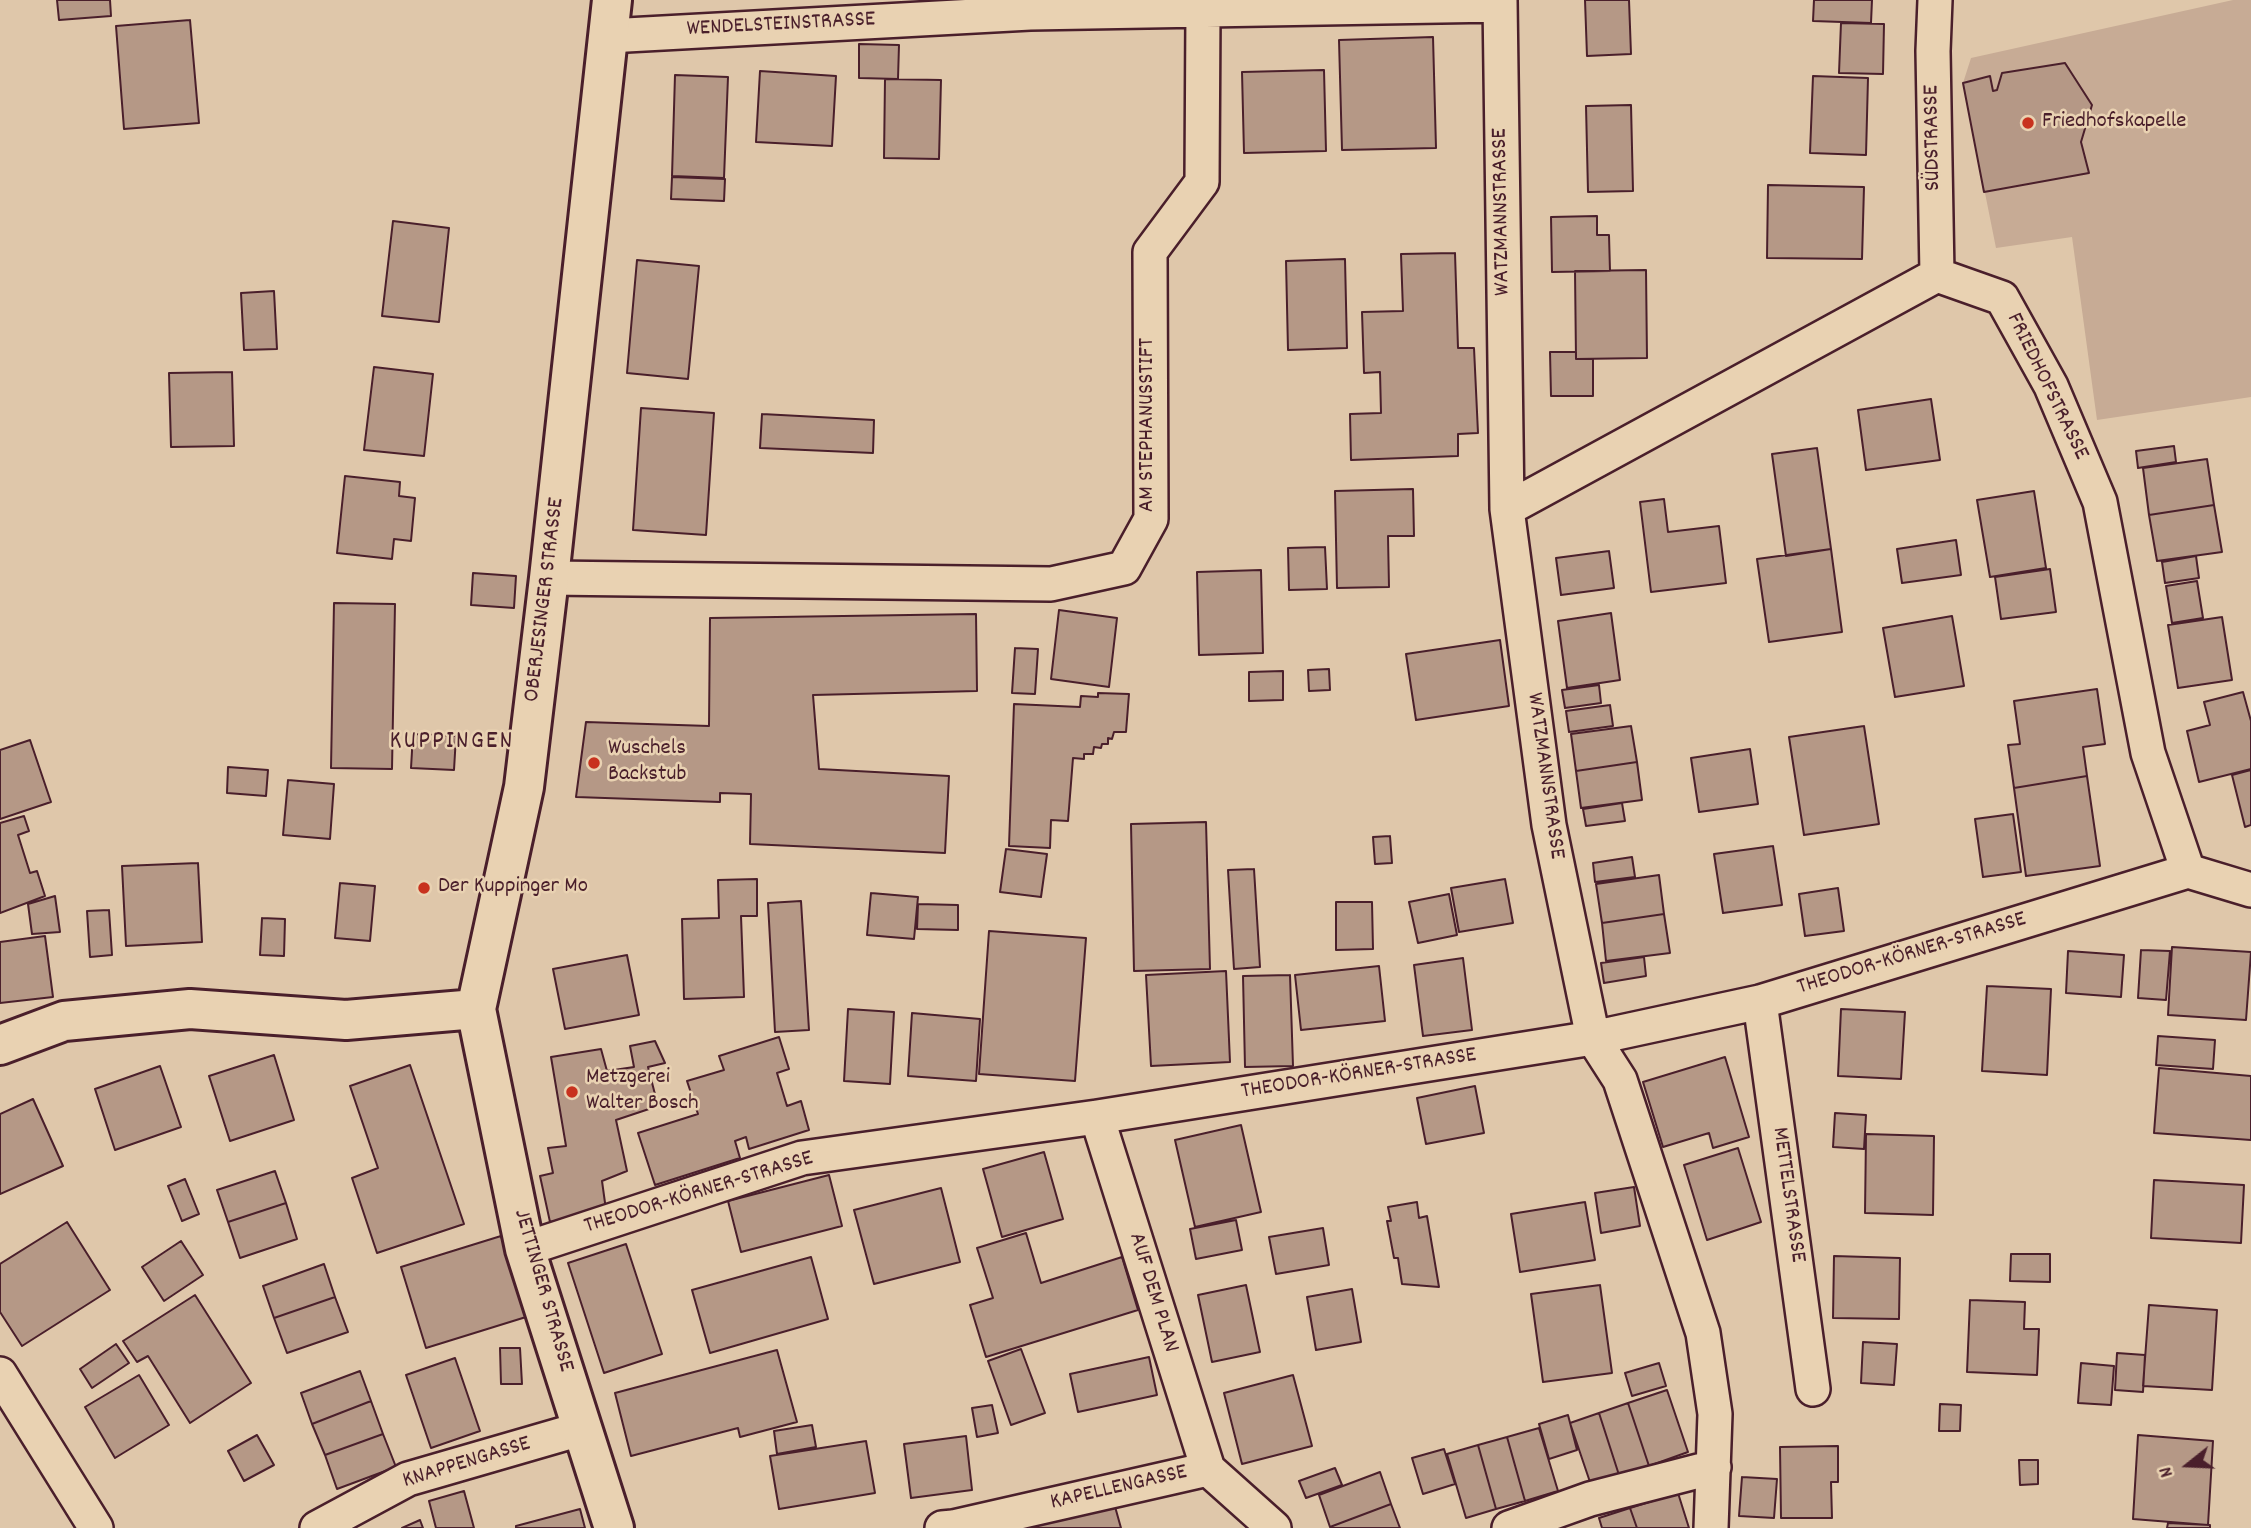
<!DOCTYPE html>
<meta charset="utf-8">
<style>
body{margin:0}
#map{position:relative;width:2251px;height:1528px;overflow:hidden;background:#dfc7aa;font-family:Dekko,sans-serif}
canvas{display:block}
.north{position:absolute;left:2153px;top:1430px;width:70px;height:70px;-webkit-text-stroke:5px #e9d2b2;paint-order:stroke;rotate:252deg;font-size:19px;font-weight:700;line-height:28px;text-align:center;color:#4a1f2b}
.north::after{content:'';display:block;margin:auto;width:24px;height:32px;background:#4a1f2b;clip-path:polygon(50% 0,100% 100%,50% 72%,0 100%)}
</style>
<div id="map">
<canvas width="2251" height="1528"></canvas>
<div class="north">N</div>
</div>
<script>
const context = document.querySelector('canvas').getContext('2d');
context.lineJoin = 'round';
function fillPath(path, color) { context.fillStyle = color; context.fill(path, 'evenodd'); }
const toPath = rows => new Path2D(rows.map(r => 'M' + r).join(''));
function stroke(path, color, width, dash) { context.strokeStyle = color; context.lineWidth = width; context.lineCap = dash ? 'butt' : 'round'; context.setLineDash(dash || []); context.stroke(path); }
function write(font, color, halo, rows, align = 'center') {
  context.font = font + ' Dekko,sans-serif'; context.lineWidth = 5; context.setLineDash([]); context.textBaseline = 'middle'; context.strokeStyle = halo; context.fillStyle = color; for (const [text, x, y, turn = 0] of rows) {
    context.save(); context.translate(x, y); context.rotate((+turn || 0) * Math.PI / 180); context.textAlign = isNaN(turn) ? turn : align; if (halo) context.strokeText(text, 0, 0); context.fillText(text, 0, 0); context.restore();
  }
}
fillPath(toPath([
 [2233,0,2251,0,2251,397,2097,420,2072,237,1996,248,1963,83,1971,58]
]), '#c7ab95');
const building = toPath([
 [57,0,110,0,111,16,59,20,57,0],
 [1585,0,1629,0,1631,54,1587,56,1585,0],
 [1814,0,1872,0,1871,23,1813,21,1814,0],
 [190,20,199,123,124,129,116,26,190,20],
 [1841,23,1884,24,1883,74,1839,73,1841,23],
 [1433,37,1436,148,1342,150,1339,40,1433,37],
 [859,44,899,45,898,79,859,78,859,44],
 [2065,63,2092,105,2081,142,2089,173,1984,192,1963,83,1990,76,1993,91,1997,90,2002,73,2065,63],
 [1324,70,1326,151,1244,153,1242,72,1324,70],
 [760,71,836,76,832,146,756,142,760,71],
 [675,75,728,77,724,178,672,176,675,75],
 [1813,76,1868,78,1866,155,1810,153,1813,76],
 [885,79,941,80,939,159,884,158,885,79],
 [1631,105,1633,191,1588,192,1586,106,1631,105],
 [672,177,725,179,724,201,671,199,672,177],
 [1768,185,1864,187,1862,259,1767,258,1768,185],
 [1597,216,1597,235,1609,235,1610,271,1552,272,1551,217,1597,216],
 [393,221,449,228,439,322,382,316,393,221],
 [1455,253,1458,348,1474,348,1478,433,1458,434,1458,456,1351,460,1350,414,1381,413,1380,372,1364,373,1362,312,1403,311,1401,254,1455,253],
 [1345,259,1347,348,1288,350,1286,261,1345,259],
 [637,260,699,266,688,379,627,373,637,260],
 [1646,270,1647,358,1576,359,1575,271,1646,270],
 [274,291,277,349,244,350,241,293,274,291],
 [1550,352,1576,352,1576,359,1593,359,1593,396,1551,396,1550,352],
 [374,367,433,374,424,456,364,450,374,367],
 [232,372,234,446,171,447,169,373,232,372],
 [1931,399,1940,460,1866,470,1858,410,1931,399],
 [641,408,714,413,706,535,633,530,641,408],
 [762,414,874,420,873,453,760,448,762,414],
 [2174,446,2176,462,2138,468,2136,451,2174,446],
 [1817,448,1831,549,1786,556,1772,454,1817,448],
 [2207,459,2214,505,2149,515,2143,468,2207,459],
 [345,476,400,482,399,496,415,498,411,541,394,539,392,559,337,553,345,476],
 [1413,489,1414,536,1388,536,1389,587,1337,588,1335,491,1413,489],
 [2034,491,2046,568,1990,577,1977,500,2034,491],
 [1664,499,1668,532,1719,526,1726,583,1651,592,1640,502,1664,499],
 [2214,505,2222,552,2157,561,2149,515,2214,505],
 [1956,540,1961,575,1902,583,1897,549,1956,540],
 [1325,547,1327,589,1289,590,1288,548,1325,547],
 [1831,549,1842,632,1769,642,1757,559,1831,549],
 [1609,551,1614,588,1561,595,1556,558,1609,551],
 [2196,556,2199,578,2165,583,2162,562,2196,556],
 [2050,569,2056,612,2001,619,1995,577,2050,569],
 [1261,570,1263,653,1199,655,1197,572,1261,570],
 [473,573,516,576,514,608,471,605,473,573],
 [2197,581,2203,618,2172,623,2166,586,2197,581],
 [334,603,395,604,392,769,331,768,334,603],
 [1059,610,1117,618,1109,687,1051,679,1059,610],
 [1611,613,1620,680,1567,688,1558,621,1611,613],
 [976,614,977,691,813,695,819,769,949,776,945,853,750,844,751,794,720,793,720,802,576,797,586,722,709,726,710,618,976,614],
 [1952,616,1964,686,1895,697,1883,628,1952,616],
 [2222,617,2232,680,2178,688,2168,625,2222,617],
 [1500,640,1509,706,1416,720,1406,654,1500,640],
 [1015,648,1038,649,1035,694,1012,693,1015,648],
 [1329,669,1330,690,1309,691,1308,670,1329,669],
 [1283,671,1283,700,1249,701,1249,672,1283,671],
 [1599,685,1601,703,1565,708,1562,690,1599,685],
 [2097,689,2105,744,2083,747,2087,776,2014,788,2008,745,2020,744,2014,701,2097,689],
 [2243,692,2251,721,2251,769,2199,782,2187,731,2210,725,2204,702,2243,692],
 [1098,693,1129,694,1126,732,1114,732,1112,739,1108,738,1108,744,1102,744,1101,748,1094,747,1093,754,1084,754,1084,759,1073,758,1068,821,1051,820,1050,848,1009,846,1014,704,1080,707,1081,696,1098,697,1098,693],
 [1610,705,1613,726,1569,732,1566,711,1610,705],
 [1631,726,1637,762,1576,771,1571,734,1631,726],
 [1864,726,1879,824,1804,835,1789,737,1864,726],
 [413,734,456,736,454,770,411,768,413,734],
 [30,740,51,802,0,819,0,750,30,740],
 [1750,749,1758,804,1699,812,1691,758,1750,749],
 [1637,762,1642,800,1581,808,1576,771,1637,762],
 [228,767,268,770,266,796,227,793,228,767],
 [2251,770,2251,825,2245,827,2232,775,2251,770],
 [2087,776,2100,866,2026,876,2014,788,2087,776],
 [288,780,334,784,330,839,283,835,288,780],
 [1622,803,1625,821,1586,826,1583,809,1622,803],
 [2013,814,2021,872,1983,877,1975,819,2013,814],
 [24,816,29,831,18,835,30,873,37,871,45,896,0,913,0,823,24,816],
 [1206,822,1210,969,1134,971,1131,824,1206,822],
 [1390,836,1392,863,1375,864,1373,837,1390,836],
 [1773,846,1782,905,1723,913,1714,854,1773,846],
 [1006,849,1047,854,1041,897,1000,892,1006,849],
 [1632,857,1635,877,1595,882,1593,863,1632,857],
 [198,863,202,942,126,946,122,866,198,863],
 [1254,869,1260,967,1234,969,1228,870,1254,869],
 [1659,875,1664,914,1602,923,1596,884,1659,875],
 [757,879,757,916,741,916,744,997,684,999,682,919,719,918,718,880,757,879],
 [1505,879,1513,923,1459,932,1451,888,1505,879],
 [340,883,375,886,370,941,335,938,340,883],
 [1838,888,1844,931,1805,936,1799,894,1838,888],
 [871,893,918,897,914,939,867,935,871,893],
 [1449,894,1457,935,1418,943,1409,902,1449,894],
 [55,896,60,932,32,934,28,904,55,896],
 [801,901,809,1030,775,1032,768,903,801,901],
 [1336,902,1372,902,1373,949,1336,950,1336,902],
 [918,904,958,905,958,930,917,929,918,904],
 [109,910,112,955,90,957,87,911,109,910],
 [1664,914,1670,953,1606,961,1602,923,1664,914],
 [262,918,285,919,284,956,260,955,262,918],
 [989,931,1086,938,1075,1081,979,1074,989,931],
 [45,936,53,997,0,1003,0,942,45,936],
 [2172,947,2251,952,2246,1020,2168,1015,2172,947],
 [2141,950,2170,951,2166,1000,2138,998,2141,950],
 [2068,951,2124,955,2121,997,2066,993,2068,951],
 [627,955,639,1015,565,1029,553,969,627,955],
 [1644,957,1646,976,1604,983,1601,963,1644,957],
 [1463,958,1472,1030,1423,1036,1414,965,1463,958],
 [1379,966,1385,1021,1301,1030,1295,975,1379,966],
 [1226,971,1230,1062,1151,1066,1146,975,1226,971],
 [1290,975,1293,1066,1245,1067,1243,976,1290,975],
 [1987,986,2051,989,2047,1075,1982,1071,1987,986],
 [848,1009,894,1012,890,1084,844,1081,848,1009],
 [1841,1009,1905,1012,1901,1079,1838,1076,1841,1009],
 [912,1013,980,1019,976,1081,908,1076,912,1013],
 [2158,1036,2215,1040,2213,1069,2156,1065,2158,1036],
 [779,1037,789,1069,777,1073,787,1106,801,1101,809,1130,749,1149,746,1137,735,1141,740,1158,655,1185,638,1133,698,1114,687,1081,724,1070,719,1056,779,1037],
 [655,1041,665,1063,648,1067,658,1106,616,1120,627,1171,602,1181,606,1210,550,1222,540,1176,553,1173,548,1148,566,1146,551,1057,601,1049,607,1071,634,1067,630,1046,655,1041],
 [274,1055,294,1120,230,1141,209,1076,274,1055],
 [1725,1057,1749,1137,1713,1148,1709,1133,1663,1147,1643,1082,1725,1057],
 [410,1065,464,1224,377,1253,352,1178,378,1168,350,1086,410,1065],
 [160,1066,181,1127,115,1150,95,1089,160,1066],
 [2159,1068,2251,1076,2251,1140,2154,1133,2159,1068],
 [1475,1086,1484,1133,1426,1144,1417,1098,1475,1086],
 [33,1099,63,1166,0,1194,0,1114,33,1099],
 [1835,1113,1866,1115,1864,1149,1833,1147,1835,1113],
 [1241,1125,1261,1212,1195,1227,1175,1140,1241,1125],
 [1866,1134,1934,1136,1933,1215,1865,1213,1866,1134],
 [1738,1148,1761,1222,1707,1240,1684,1165,1738,1148],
 [1044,1152,1063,1219,1002,1237,983,1169,1044,1152],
 [275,1171,286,1203,228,1222,217,1190,275,1171],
 [829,1175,842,1226,741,1252,728,1201,829,1175],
 [185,1179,199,1214,182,1221,168,1186,185,1179],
 [2154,1180,2244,1185,2241,1243,2151,1238,2154,1180],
 [1634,1187,1640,1226,1601,1233,1595,1193,1634,1187],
 [941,1188,960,1262,874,1284,854,1210,941,1188],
 [1417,1202,1419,1218,1427,1216,1439,1287,1402,1284,1398,1258,1394,1258,1387,1221,1391,1221,1388,1207,1417,1202],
 [1585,1202,1595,1260,1520,1272,1511,1214,1585,1202],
 [286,1203,297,1239,240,1258,228,1222,286,1203],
 [1236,1220,1242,1250,1196,1259,1190,1229,1236,1220],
 [67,1222,110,1290,22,1346,0,1312,0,1264,67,1222],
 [1323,1228,1329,1265,1276,1274,1269,1237,1323,1228],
 [1026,1233,1041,1283,1122,1257,1138,1310,986,1357,970,1305,993,1298,977,1248,1026,1233],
 [501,1236,526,1317,426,1348,401,1267,501,1236],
 [181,1241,203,1275,164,1301,142,1267,181,1241],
 [626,1244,662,1354,604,1373,568,1263,626,1244],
 [2011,1254,2050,1254,2050,1282,2010,1281,2011,1254],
 [1834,1256,1900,1258,1899,1319,1833,1318,1834,1256],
 [811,1257,828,1319,710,1353,692,1290,811,1257],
 [324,1264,335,1297,274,1318,263,1286,324,1264],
 [1246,1285,1260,1352,1212,1362,1198,1295,1246,1285],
 [1600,1285,1612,1373,1543,1382,1531,1294,1600,1285],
 [1352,1289,1361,1342,1316,1350,1307,1297,1352,1289],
 [195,1295,251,1383,190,1423,148,1356,137,1362,123,1341,195,1295],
 [335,1297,348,1332,287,1353,274,1318,335,1297],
 [1970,1300,2025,1302,2024,1329,2039,1329,2037,1375,1967,1372,1970,1300],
 [2149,1305,2217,1310,2212,1390,2143,1386,2149,1305],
 [1863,1342,1897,1344,1894,1385,1861,1383,1863,1342],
 [116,1344,129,1363,92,1388,80,1369,116,1344],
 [500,1348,520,1348,522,1384,501,1384,500,1348],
 [1021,1349,1045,1413,1011,1425,988,1361,1021,1349],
 [777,1350,797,1422,740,1437,738,1428,631,1456,615,1393,777,1350],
 [2117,1353,2145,1355,2143,1392,2115,1390,2117,1353],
 [1149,1357,1157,1395,1078,1412,1070,1374,1149,1357],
 [455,1358,480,1431,431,1448,406,1375,455,1358],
 [1659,1363,1666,1386,1632,1396,1625,1373,1659,1363],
 [2081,1363,2114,1366,2111,1405,2078,1403,2081,1363],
 [360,1371,371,1401,312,1424,301,1393,360,1371],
 [139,1375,169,1425,115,1458,85,1407,139,1375],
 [1293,1375,1312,1446,1242,1464,1224,1393,1293,1375],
 [1667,1390,1688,1452,1649,1466,1628,1403,1667,1390],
 [371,1401,383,1434,325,1455,312,1424,371,1401],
 [1628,1403,1649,1466,1619,1475,1599,1413,1628,1403],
 [1940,1404,1961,1405,1960,1431,1939,1431,1940,1404],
 [992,1405,998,1433,977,1437,972,1408,992,1405],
 [1599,1413,1619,1475,1591,1485,1570,1423,1599,1413],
 [1568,1415,1577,1450,1549,1459,1539,1424,1568,1415],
 [812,1425,816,1447,777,1454,774,1431,812,1425],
 [1539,1428,1558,1491,1525,1501,1507,1437,1539,1428],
 [383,1434,396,1467,337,1489,325,1455,383,1434],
 [257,1435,274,1465,244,1481,228,1451,257,1435],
 [2138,1435,2213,1441,2208,1525,2133,1519,2138,1435],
 [966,1436,972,1490,911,1498,904,1444,966,1436],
 [1507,1437,1525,1501,1496,1509,1478,1445,1507,1437],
 [866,1441,875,1493,779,1509,770,1456,866,1441],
 [1478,1445,1496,1509,1466,1518,1447,1454,1478,1445],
 [1838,1446,1838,1482,1831,1482,1832,1518,1781,1518,1780,1447,1838,1446],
 [1444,1449,1455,1484,1423,1494,1412,1458,1444,1449],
 [2019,1460,2038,1460,2038,1484,2020,1485,2019,1460],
 [1335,1468,1342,1485,1306,1498,1299,1481,1335,1468],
 [1380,1472,1391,1504,1330,1527,1319,1495,1380,1472],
 [1742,1477,1777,1479,1774,1518,1739,1516,1742,1477],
 [464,1491,474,1528,436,1528,429,1501,464,1491],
 [1678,1493,1689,1528,1637,1528,1630,1508,1678,1493],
 [1114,1503,1121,1528,1018,1528,1114,1503],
 [1391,1504,1400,1528,1331,1528,1330,1527,1391,1504],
 [1630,1508,1637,1528,1602,1528,1599,1518,1630,1508],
 [580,1509,585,1528,516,1528,516,1526,580,1509],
 [420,1520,423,1528,402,1528,420,1520],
 [2168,1523,2210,1525,2210,1528,2167,1528,2168,1523]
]);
fillPath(building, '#b59886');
stroke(building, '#4a1f2b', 2);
const minor = toPath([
 [1500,0,1507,509,1549,825,1593,1038,1620,1080,1703,1333,1715,1414,1711,1528],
 [1935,0,1933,51,1937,275],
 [608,36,1030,13,1499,5],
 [1507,509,1937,275,2002,298,2051,386,2100,502,2148,753,2188,871,2251,890],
 [549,578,1051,584,1124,568,1151,519,1150,252,1202,182,1203,11],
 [1760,1002,1813,1389],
 [1097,1117,1208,1469],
 [525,1249,802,1158,1097,1117,1593,1038,1760,1002,2188,871],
 [0,1374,96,1528],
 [317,1528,408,1479,584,1428],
 [942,1528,953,1527,1208,1469,1274,1528],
 [1509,1528,1590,1499,1714,1467]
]);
const secondary = toPath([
 [612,0,549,578,524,787,476,1009,525,1249,614,1528],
 [0,1045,64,1021,190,1009,346,1020,476,1009]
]);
stroke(minor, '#4a1f2b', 38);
stroke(secondary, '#4a1f2b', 44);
stroke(minor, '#e9d2b2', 33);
stroke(secondary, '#e9d2b2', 38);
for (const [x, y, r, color] of [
 [2028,123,7,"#c8321e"],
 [594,763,7,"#c8321e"],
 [424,888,7,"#c8321e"],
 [572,1092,7,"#c8321e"]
]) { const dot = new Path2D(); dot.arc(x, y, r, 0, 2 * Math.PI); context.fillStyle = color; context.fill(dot); stroke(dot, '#e9d2b2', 2.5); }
write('23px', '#4a1f2b', '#e9d2b2', [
 ["WENDELSTEINSTRASSE",781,26,-3],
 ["SÜDSTRASSE",1934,138,-91],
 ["WATZMANNSTRASSE",1503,212,-91],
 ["FRIEDHOFSTRASSE",2046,387,64],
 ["AM STEPHANUSSTIFT",1149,425,-90],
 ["OBERJESINGER STRASSE",546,600,-83],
 ["WATZMANNSTRASSE",1544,776,82],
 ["THEODOR-KÖRNER-STRASSE",1912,955,-17],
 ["THEODOR-KÖRNER-STRASSE",1359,1075,-9],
 ["THEODOR-KÖRNER-STRASSE",699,1194,-17],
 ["METTELSTRASSE",1787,1195,82],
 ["JETTINGER STRASSE",542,1291,74],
 ["AUF DEM PLAN",1152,1293,73],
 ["KNAPPENGASSE",467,1464,-17],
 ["KAPELLENGASSE",1119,1489,-13]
]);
write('23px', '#4a1f2b', '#e9d2b2', [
 ["Friedhofskapelle",2042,123],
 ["Wuschels",608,750],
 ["Backstub",608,776],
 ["Der Kuppinger Mo",438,888],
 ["Metzgerei",586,1079],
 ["Walter Bosch",586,1105]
], 'left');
context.letterSpacing = '2px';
write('26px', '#4a1f2b', '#e9d2b2', [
 ["KUPPINGEN",452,743]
]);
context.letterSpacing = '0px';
</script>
